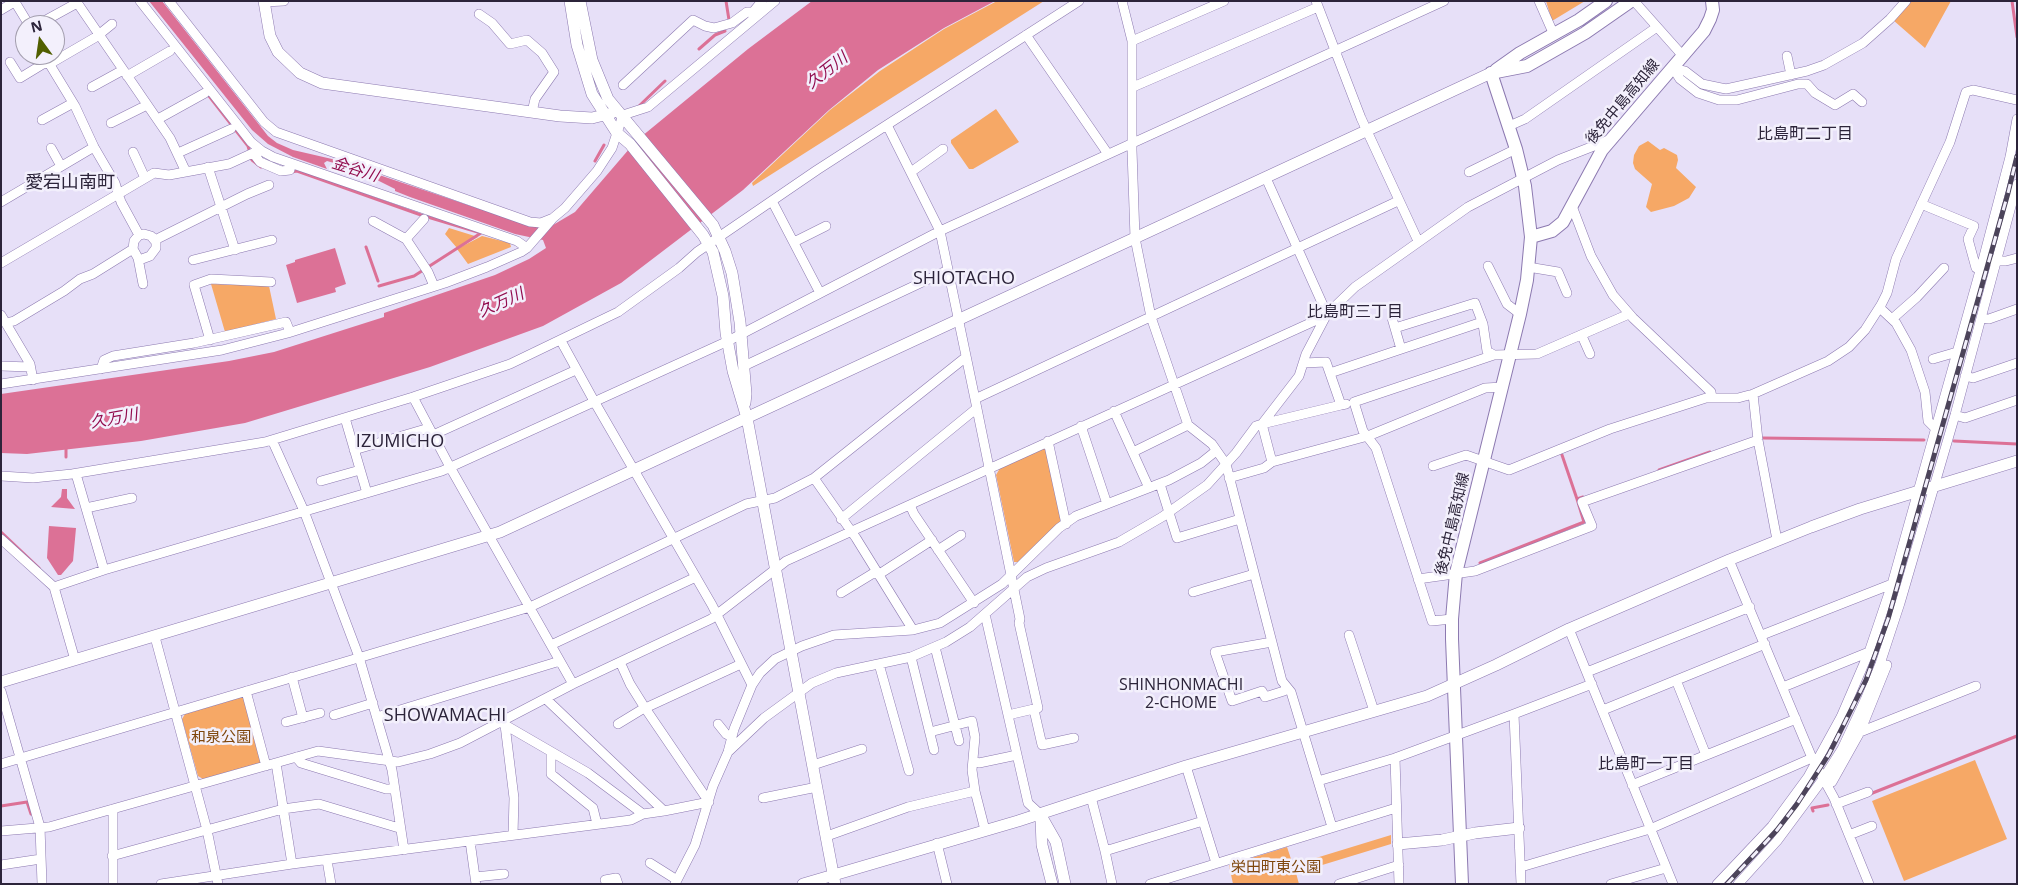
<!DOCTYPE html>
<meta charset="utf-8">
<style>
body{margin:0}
#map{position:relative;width:2018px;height:885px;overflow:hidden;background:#e7e0f8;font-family:"Open Sans",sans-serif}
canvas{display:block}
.frame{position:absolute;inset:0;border:2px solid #2c243a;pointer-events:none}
.north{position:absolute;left:15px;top:15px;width:50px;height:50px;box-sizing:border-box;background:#f3f0fc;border:1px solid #a39eae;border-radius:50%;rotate:346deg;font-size:14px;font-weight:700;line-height:20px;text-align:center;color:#2c243a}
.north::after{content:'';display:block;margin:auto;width:18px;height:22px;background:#515f00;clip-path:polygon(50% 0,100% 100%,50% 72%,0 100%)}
</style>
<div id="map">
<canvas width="2018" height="885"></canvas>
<div class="frame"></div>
<div class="north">N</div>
</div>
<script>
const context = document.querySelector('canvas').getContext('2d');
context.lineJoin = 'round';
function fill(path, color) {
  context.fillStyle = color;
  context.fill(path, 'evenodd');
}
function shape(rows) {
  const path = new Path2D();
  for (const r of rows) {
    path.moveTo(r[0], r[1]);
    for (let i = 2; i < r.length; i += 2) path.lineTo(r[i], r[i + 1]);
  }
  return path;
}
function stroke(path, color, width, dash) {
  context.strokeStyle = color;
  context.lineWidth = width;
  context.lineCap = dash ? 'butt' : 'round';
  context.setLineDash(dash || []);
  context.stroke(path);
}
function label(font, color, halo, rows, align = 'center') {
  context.font = font + ' "Open Sans","Noto Sans JP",sans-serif';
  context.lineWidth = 5;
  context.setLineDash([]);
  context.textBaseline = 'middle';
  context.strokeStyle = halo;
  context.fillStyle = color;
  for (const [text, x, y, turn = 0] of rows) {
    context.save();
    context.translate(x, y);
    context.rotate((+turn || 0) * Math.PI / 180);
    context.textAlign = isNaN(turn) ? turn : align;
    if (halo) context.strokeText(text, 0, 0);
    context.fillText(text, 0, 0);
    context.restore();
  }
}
fill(shape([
 [997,1,1044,1,753,186,752,183,830,110,880,71,944,29],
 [1546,1,1585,1,1552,21],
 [1908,1,1951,1,1925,48,1893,20],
 [996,109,1019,142,973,169,969,169,951,143,951,140],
 [1648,141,1660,150,1664,148,1677,155,1678,160,1676,168,1696,187,1689,198,1674,206,1651,212,1646,207,1652,184,1635,169,1633,163,1634,155,1639,146],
 [449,228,478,237,457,248,445,234],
 [482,236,510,243,511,247,468,264,457,249],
 [211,284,269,286,276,319,225,332],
 [1044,448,1047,451,1060,517,1060,522,1018,562,1014,562,996,475,1000,468],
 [242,697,245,699,261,759,260,763,203,779,198,776,182,719,185,714],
 [1975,760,2007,839,1904,881,1872,801],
 [1391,835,1391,844,1296,873,1299,884,1233,884,1229,865,1287,847,1293,865]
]), '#f6a866');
fill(shape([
 [149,1,162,1,268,136,277,143,293,150,332,159,527,225,540,226,553,225,575,212,636,141,748,49,812,1,995,1,944,28,878,70,829,110,743,190,621,283,543,326,430,367,245,423,141,441,27,454,1,453,1,394,229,361,274,352,384,317,384,313,495,275,529,259,546,248,543,240,515,234,410,197,395,191,395,189,369,176,341,165,327,161,324,163,327,169,293,157,268,144,252,130],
 [335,248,346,284,335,288,336,292,297,303,286,265,295,262,295,260],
 [62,489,67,489,67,498,75,509,51,507,61,497],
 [49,526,76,528,73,561,61,575,58,575,47,558]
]), '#dc7196');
stroke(shape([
 [726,1,729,20],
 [2012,1,2017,37],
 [699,49,715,35,725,31],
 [209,96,248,146,252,160,261,167],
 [638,107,665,81],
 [595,161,604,145],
 [291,172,297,171,421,215,481,233,414,276,379,286],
 [366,247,378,281],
 [1762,438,1924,440],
 [1954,441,2017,444],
 [66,447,66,457],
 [1562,455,1577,499],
 [1659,470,1710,452],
 [1,532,39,568],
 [1480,563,1584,522,1577,499,1583,497],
 [1870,794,2017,736],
 [1,806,27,802,31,814],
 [1813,811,1812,808,1828,805]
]), '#dc7196', 3);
const minor = shape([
 [76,1,170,138,186,172],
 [140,1,237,124,251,142,262,151,273,157,517,241,527,248],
 [169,1,264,122,276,132,530,222,541,223,551,219],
 [1122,1,1132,41,1132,150,1135,238,1151,317,1188,425,1212,444,1226,464,1282,681,1291,692,1332,827],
 [1316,1,1361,118,1418,241],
 [1539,1,1554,35],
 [1634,1,1683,56],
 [15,2,29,25],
 [264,2,284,1],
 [1,10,16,1],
 [479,14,492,23,510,44,527,40,542,53,554,72,535,99,532,112],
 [753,17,753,12,762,1],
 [37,25,77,3],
 [1026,35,1108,154],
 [1132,41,1224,1],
 [1787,56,1791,75],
 [10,62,20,78,43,64,53,62,96,37,112,24],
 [1673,68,1685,71,1702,84,1726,89,1807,71,1824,65,1863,43,1890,19,1906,1],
 [1673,68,1680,79,1698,93,1719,100,1737,100,1798,84,1807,84,1815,93,1835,105,1853,94,1862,102],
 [127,76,170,51],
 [623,85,693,20,705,26,714,28,732,23,747,12,753,12],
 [92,87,123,70],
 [1133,87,1318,7],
 [158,119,205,93],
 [42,120,73,103],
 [111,123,147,105],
 [887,125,940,231,975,399,1020,619,1019,623,1038,708,1008,715],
 [1509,126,1525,119,1657,27],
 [51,148,61,166],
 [133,152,145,178],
 [178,153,231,129],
 [253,153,260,162,281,171,290,170],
 [208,167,235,250],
 [911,172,943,149],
 [1469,172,1516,149],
 [1266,178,1327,314],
 [772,201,820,293],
 [1,202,94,147],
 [1921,204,1974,226,1968,239,1976,268,1980,269],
 [1572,206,1591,256,1613,295,1633,318,1711,392,1712,398],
 [373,221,406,239,428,272,434,286],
 [406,239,424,219],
 [155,240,247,194,269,185],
 [794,242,826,226],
 [133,249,138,258,142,259,150,256,156,248,156,242,151,236,144,234,139,235],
 [138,258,143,284],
 [193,260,272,240],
 [1991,261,2006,261,2017,258],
 [1,263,154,173,169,175,229,164,253,153],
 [1488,266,1507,304,1520,314],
 [1528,267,1558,272,1567,293],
 [1880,308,1896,323,1911,350,1925,392,1928,421,1935,428],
 [1,315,30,364,33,380],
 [1392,318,1401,349],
 [1981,318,1989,319,2017,309],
 [1892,319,1917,297,1944,268],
 [6,323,14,321,64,291,80,279,93,274,133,249,134,241,139,235,121,202,115,183,94,147,75,106,44,55],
 [1395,328,1475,303,1483,324,1487,351,1494,355],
 [1582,336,1590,354],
 [210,340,194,285,211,279,271,282],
 [561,341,594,401,712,605,752,685],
 [1933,359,1957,352],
 [1304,363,1326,362,1341,405,1346,404],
 [1,366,30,367],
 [744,366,948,270],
 [101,369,104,360,113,356,194,343,286,322,290,332],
 [1330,373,1482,322],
 [1965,376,1973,378,2017,363],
 [1,384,222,350,288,333,445,283,487,267,521,252,527,248,553,218,565,208,597,171,612,148,623,115,648,107,775,1],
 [1753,394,1758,440,1777,540],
 [413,397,450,467,573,684],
 [975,399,1398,201],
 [1114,411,1149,488],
 [1955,415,1965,418,2017,400],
 [345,418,367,493],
 [1081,426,1107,504],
 [433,435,576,370],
 [272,440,304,511,359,657,392,770,404,850],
 [1048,441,1066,524],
 [354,450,429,428],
 [1133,452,1188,425],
 [1272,462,1262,424,1341,405],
 [1433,466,1466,455,1509,470,1610,429,1706,398,1738,398,1753,394,1828,361,1849,347,1865,330,1881,305,1887,293,1896,259,1950,142,1966,92,1973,90,2017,100],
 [76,474,104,570],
 [1,476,33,478,72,474,265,442,413,397,510,364,618,312,679,268,697,252,817,170,1079,1],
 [814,478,856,538,913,630],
 [1229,478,1264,468,1272,462,1368,436,1485,388,1503,387],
 [321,481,360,470],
 [1160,484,1177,538,1240,519],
 [910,505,914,514,974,603],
 [86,508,132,498],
 [841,519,977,408],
 [1,539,54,587,75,660],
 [938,550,961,535],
 [1729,560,1812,758,1834,798,1869,884],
 [1418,579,1475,571,1592,526,1582,502,1758,440],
 [54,587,104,570,442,471,728,341,940,231,1444,1],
 [1193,592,1254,574],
 [841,593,872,574,881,573,932,540],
 [985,614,1028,803,1040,814],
 [1452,619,1432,621,1376,448,1363,431,1354,402,1494,355,1537,354,1629,314],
 [1569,629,1673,884],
 [1349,635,1374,711],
 [1762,635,1892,584],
 [155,637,207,830,218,884],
 [1272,642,1215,652,1232,701,1262,691,1265,697,1284,691,1286,687],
 [551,645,696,577],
 [935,647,959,741],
 [911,657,934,750],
 [620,662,630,684,645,708,709,802],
 [879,664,909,771],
 [1587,672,1750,607],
 [292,677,303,718],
 [1676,680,1706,755],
 [1783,687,1869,652],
 [1,691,40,827,42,884],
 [246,691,266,766],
 [546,699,664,811],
 [1034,710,1042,745,1074,738],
 [1603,710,1765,644],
 [1514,714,1521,884],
 [334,715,373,703],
 [377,717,560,661],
 [286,722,320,713],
 [500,722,588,773,643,814],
 [618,724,641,710,741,664],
 [718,724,726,734,732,737],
 [505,725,514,798,513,835],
 [930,732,972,721,975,737,972,770,975,791],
 [1860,732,1887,665],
 [551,752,551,774,593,808,597,824],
 [728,752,764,718,812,683,836,673,911,657,946,642,970,627,1027,577,1046,568,1119,542,1162,517,1207,485,1236,453,1256,426,1262,424,1299,376,1306,354,1327,314],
 [296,757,301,763,386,789,395,789],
 [1395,758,1514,714,1592,684],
 [973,761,979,763,1017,755],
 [276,763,292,864],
 [1,764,530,607,746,504,775,498,814,478,966,357],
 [813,765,862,749],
 [1186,766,1216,863],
 [1318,781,1395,758,1399,884],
 [1826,783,1832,782,1860,732,1976,686],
 [1632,785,1796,719],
 [1091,797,1105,851],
 [763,798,817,787],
 [1836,804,1868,792],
 [113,809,113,884],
 [1,831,49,827,318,751,398,762,430,754,460,743,573,684,711,619,786,561,1319,319,1327,314,1355,287,1468,207,1558,160,1609,140],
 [1849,835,1872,826],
 [827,836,908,807,975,791,985,830],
 [470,841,476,884],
 [937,843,947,884],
 [112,856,283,809,319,804,399,828],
 [327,860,331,884],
 [650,863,677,880],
 [1,865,41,859],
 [1521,867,1650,829,1812,758],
 [475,877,504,874],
 [605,880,616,878,618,884],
 [161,884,292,864,631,820,643,814,664,811,709,802],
 [675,884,695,845,713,786,728,752,734,729,752,685,760,673,775,659,802,646,834,635,913,630,940,623,1002,584,1059,528,1076,516,1169,480,1201,463,1216,451],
 [1112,884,1105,851,1203,821],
 [1150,884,1396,808],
 [1339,884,1399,865],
 [1611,884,1666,868],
 [1717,884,1772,826,1808,777,1841,717,1869,652,1892,584,1983,260,2010,157,2017,119],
 [1738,884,1777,841,1823,779,1842,749,1865,700,1880,664,1900,603,1955,415,2017,184]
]);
const tertiary = shape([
 [264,1,270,36,278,52,300,73,322,83,560,116,592,118,612,113],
 [570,1,577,45,592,94,617,133,630,144,703,235,713,252,723,296,726,333,733,371,747,418,835,884],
 [580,1,592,60,608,99,713,225,725,251,732,273,740,322,746,394,745,403],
 [1,682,500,532,1491,73],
 [1040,814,1056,842,1065,884],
 [1041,818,1042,845,1052,884],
 [1398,844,1442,840,1475,833,1519,828],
 [803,884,1018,821,1186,766,1427,696,1496,665,1569,629,1729,560,1811,527,1860,509,2017,461]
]);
const secondary = shape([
 [1496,70,1520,53,1579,20,1606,1],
 [1491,73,1527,66,1585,33,1631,1],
 [1531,237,1552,231,1563,222,1602,150,1704,31,1710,19,1713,10,1712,1],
 [1462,884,1452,639,1452,619,1456,573,1520,314,1527,280,1531,237,1525,186,1516,149,1491,73]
]);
stroke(minor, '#8c79b0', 10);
stroke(tertiary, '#8c79b0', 12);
stroke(secondary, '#8c79b0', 14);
stroke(minor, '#fff', 9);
stroke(tertiary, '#fff', 11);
stroke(secondary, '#fff', 12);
const rail = shape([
 [1727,884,1777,830,1797,804,1829,754,1866,680,1888,619,2008,193,2017,156]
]);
stroke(rail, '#4c445a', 5);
stroke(rail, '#f3f0fc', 3, [9]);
label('15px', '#2c243a', '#f3f0fc', [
 ["後免中島高知線",1623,102,-50],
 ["後免中島高知線",1453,524,-77]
]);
label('15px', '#7f470d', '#f3f0fc', [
 ["和泉公園",221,738],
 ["栄田町東公園",1276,868]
]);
label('italic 16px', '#920c4e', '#f3f0fc', [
 ["久万川",827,71,-38],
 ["金谷川",355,170,17],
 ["久万川",501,303,-24],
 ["久万川",114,419,-10]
]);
label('16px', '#2c243a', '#f3f0fc', [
 ["比島町二丁目",1805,134],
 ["比島町三丁目",1355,312],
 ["SHINHONMACHI",1181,685],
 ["2-CHOME",1181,703],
 ["比島町一丁目",1646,764]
]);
label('18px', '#2c243a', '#f3f0fc', [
 ["愛宕山南町",70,183],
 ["SHIOTACHO",964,279],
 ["IZUMICHO",400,442],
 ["SHOWAMACHI",445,716]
]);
</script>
